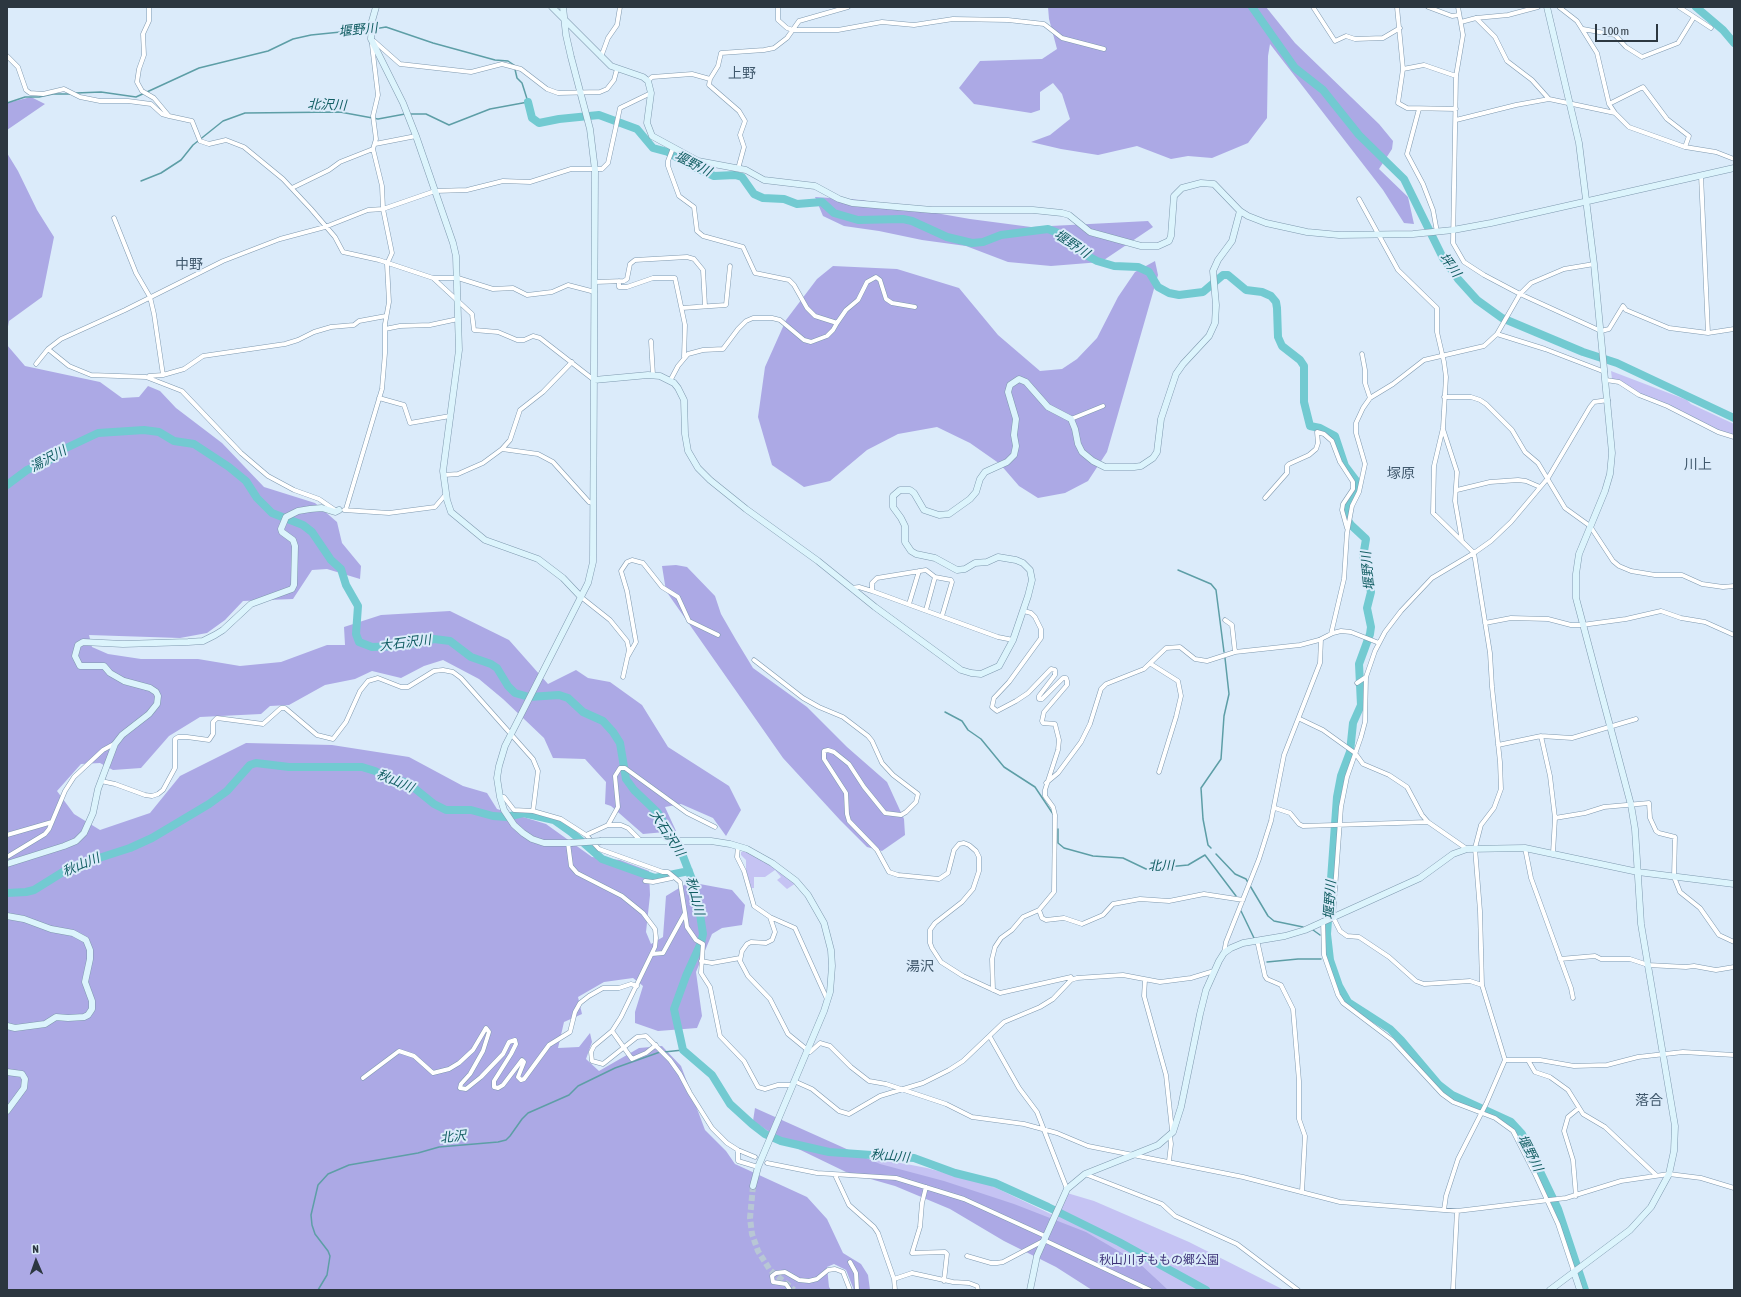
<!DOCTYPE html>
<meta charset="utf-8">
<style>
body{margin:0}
#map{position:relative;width:1741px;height:1297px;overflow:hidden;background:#dbebfa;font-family:"Asap Condensed",sans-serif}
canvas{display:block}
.frame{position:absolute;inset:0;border:8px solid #2c3740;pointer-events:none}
.north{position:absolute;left:16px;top:1241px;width:40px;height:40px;-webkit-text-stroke:3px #dbebfa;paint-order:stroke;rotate:358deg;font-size:11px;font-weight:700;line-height:16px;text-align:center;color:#2c3740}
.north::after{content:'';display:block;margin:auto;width:14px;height:18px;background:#2c3740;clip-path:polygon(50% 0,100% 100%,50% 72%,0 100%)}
.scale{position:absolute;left:1595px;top:24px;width:63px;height:18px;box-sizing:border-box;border:2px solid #2c3740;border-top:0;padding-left:5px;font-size:12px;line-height:14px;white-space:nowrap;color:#2c3740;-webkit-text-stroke:3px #dbebfa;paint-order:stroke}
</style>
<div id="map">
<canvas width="1741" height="1297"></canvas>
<div class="frame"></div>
<div class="north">N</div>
<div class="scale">100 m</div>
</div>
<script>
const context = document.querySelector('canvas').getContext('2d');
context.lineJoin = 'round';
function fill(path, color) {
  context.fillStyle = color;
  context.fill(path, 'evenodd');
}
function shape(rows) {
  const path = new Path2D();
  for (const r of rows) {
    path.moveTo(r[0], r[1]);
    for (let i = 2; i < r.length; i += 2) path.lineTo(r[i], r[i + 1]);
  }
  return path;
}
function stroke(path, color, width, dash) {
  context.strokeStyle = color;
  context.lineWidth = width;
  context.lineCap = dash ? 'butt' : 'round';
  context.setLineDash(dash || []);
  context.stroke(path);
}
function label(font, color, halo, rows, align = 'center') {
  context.font = font + ' "Asap Condensed","Noto Sans JP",sans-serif';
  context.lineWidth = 4;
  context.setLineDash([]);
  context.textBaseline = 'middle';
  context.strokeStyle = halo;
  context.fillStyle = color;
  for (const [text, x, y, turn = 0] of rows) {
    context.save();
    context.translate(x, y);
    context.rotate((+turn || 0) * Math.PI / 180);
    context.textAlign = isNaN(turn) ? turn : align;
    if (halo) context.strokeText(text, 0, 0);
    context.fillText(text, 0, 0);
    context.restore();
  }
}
fill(shape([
 [1611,371,1687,400,1691,404,1734,424,1734,436,1718,431,1640,394,1612,379],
 [744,851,762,858,796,883,787,889,777,880,781,877,775,870,765,877,754,877,754,888,751,888,746,870,746,860,741,855,741,852],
 [875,1158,927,1168,990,1185,1057,1217,1067,1193,1094,1201,1189,1242,1284,1290,1154,1290,872,1168]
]), '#c5c3f3');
fill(shape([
 [1048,7,1266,7,1295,43,1379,124,1393,141,1392,149,1379,169,1408,197,1414,224,1404,223,1383,190,1270,44,1268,56,1267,118,1248,143,1212,158,1188,156,1171,159,1137,146,1098,155,1061,149,1031,142,1050,135,1070,119,1062,94,1053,83,1040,92,1040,110,1031,113,974,104,959,88,980,61,1042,59,1057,49,1049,19],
 [31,97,45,104,7,130,7,103],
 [7,153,18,171,37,210,54,237,42,297,9,321,7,332],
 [815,197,861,200,970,219,1031,227,1148,221,1153,227,1101,262,1051,266,1008,262,966,246,922,240,879,231,844,226,823,216],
 [1155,261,1158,275,1107,452,1088,481,1065,493,1038,498,1019,486,1000,464,970,443,937,427,898,434,867,450,830,481,804,487,772,465,758,417,765,367,786,320,817,279,833,266,897,269,959,288,998,335,1040,371,1062,369,1077,359,1097,338,1118,297,1135,272],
 [7,345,25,366,100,382,122,398,139,397,148,386,160,391,176,408,222,443,264,487,315,503,337,522,342,543,361,566,360,579,327,569,312,570,293,599,243,601,225,620,207,633,180,638,89,635,92,647,108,654,141,659,198,659,240,666,281,662,327,645,345,645,344,627,381,615,450,611,509,640,548,684,576,670,588,678,610,682,642,705,668,747,729,786,741,810,726,836,713,818,681,804,665,807,676,831,643,834,611,806,605,804,606,782,585,759,553,758,544,738,503,699,479,679,443,660,424,666,401,678,372,671,355,679,325,685,289,705,270,706,261,714,200,717,169,736,141,768,113,770,100,763,81,764,57,791,74,814,100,830,150,813,180,776,246,743,332,745,409,757,463,786,487,793,497,809,546,824,592,857,620,860,649,871,650,895,646,932,651,944,663,937,666,896,689,882,732,890,745,905,742,925,722,928,712,934,696,972,702,1016,697,1028,658,1031,635,1023,635,1012,643,986,633,978,604,982,578,997,582,1014,564,1022,558,1048,579,1047,590,1033,592,1042,586,1059,599,1071,639,1048,662,1046,681,1066,705,1130,726,1151,735,1164,807,1197,827,1219,843,1253,861,1264,868,1275,870,1290,854,1290,846,1270,834,1264,827,1267,829,1287,831,1290,7,1290],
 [676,565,687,567,715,596,721,614,736,640,753,668,807,707,847,747,887,782,904,819,905,835,882,851,867,847,840,820,783,758,666,591,662,566],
 [755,1108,880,1164,944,1181,1014,1204,1086,1232,1139,1263,1168,1290,1092,1290,1056,1267,1004,1241,950,1209,895,1186,846,1172,786,1143,753,1121]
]), '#aca9e5');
stroke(shape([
 [374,29,386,27,433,43,495,60,508,61,514,65,517,78,522,83,528,102,490,109,449,125,426,114,409,114],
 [76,93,101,92,136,97,199,68,268,51,293,39,311,35,370,29],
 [7,103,25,97,39,97,53,94,70,94],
 [141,181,161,173,181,160,193,145,223,121,245,113,340,112,378,119,405,114],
 [1178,570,1211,584,1216,590,1224,652],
 [945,712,962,721,968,730,981,739,1004,767,1035,787,1053,814],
 [1058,829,1058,843,1064,848,1093,856,1123,858,1146,869,1188,865,1205,855,1236,896],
 [1211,848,1208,845,1203,819,1201,788,1221,759,1224,716,1229,694,1225,658],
 [1216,854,1235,874,1246,879,1268,916,1274,921,1303,927],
 [1241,911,1254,938],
 [1313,930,1320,935],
 [1326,943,1328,946],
 [1267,962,1298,959,1321,959],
 [664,1052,683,1050],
 [318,1290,327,1275,330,1256,328,1251,315,1234,312,1225,311,1215,318,1185,328,1174,349,1165,418,1153,439,1147,498,1142,506,1140,510,1136,522,1119,528,1113,569,1095,578,1086,615,1068,660,1052]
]), '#5d9ea6', 1.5);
stroke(shape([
 [1252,7,1295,68,1323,90,1359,135,1404,179,1443,258,1458,279,1477,300,1502,318,1583,352,1617,363,1734,418],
 [1696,7,1723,30,1734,43],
 [528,102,532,118,539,123,559,119,599,115,637,129,653,148,668,152,688,164,714,176,735,175,742,177,754,194,763,198,784,199,797,204,822,202,834,213,858,220,903,219,912,221,947,237,972,243,983,242,1001,235,1048,229,1058,233,1084,254,1097,261,1114,266,1138,267,1149,272,1158,287,1169,293,1179,295,1203,292,1223,275,1228,275,1246,290,1262,292,1271,296,1276,302,1277,308,1278,337,1282,346,1300,360,1304,366,1304,402,1310,426,1320,428,1335,436,1345,466,1357,482,1357,488,1346,507,1346,517,1351,525,1366,539,1363,557,1371,592,1367,608,1371,627,1370,634,1359,664,1361,705,1353,723,1350,752,1341,776,1337,797,1327,934,1330,960,1339,986,1348,1002,1390,1029,1401,1040,1439,1085,1452,1095,1511,1122,1522,1134,1558,1209,1585,1290],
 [7,485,27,470,48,461,64,449,98,433,144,430,159,432,174,441,194,444,229,467,246,481,257,498,272,513,303,525,312,532,331,560,341,569,346,585,358,606,356,634,359,642,372,647,401,646,434,639,450,641,471,657,491,664,497,668,508,686,515,693,529,697,559,695,568,698,583,712,603,721,613,732,620,743,626,779,634,790,658,813,681,851,693,882,698,901,703,934,701,943,686,976,674,1009,683,1050,712,1075,730,1104,752,1124,765,1134,781,1141,829,1152,914,1158,955,1173,995,1183,1048,1207,1119,1242,1206,1290],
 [7,893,26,892,34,890,71,867,130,848,152,838,209,804,227,791,250,765,256,763,289,767,362,767,375,771,388,778,408,783,434,804,446,810,471,810,493,816,507,817,523,813,554,820,571,832,602,859,655,878,689,871]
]), '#72cad1', 8);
stroke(shape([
 [753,1186,750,1218,752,1234,758,1251,770,1270,794,1290]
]), '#b8c7d5', 6, [6, 3]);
const street = shape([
 [149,7,149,21,143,34,144,55,139,69,137,82,142,91,154,98,169,116,192,121,200,141,209,144,226,140,244,147,283,179,311,209,335,237,343,252,379,260,433,278,472,314,474,330,498,332,517,340,524,340,533,336,540,338,594,380],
 [778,7,778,20,787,28,793,30,838,30,882,22,914,25,953,19,1008,20,1044,24,1062,38,1104,49],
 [1313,7,1335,41,1346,36,1355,39,1383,38,1400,28],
 [1397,7,1403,69,1398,103,1407,108,1456,109],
 [1428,7,1452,16,1459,15],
 [1458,7,1463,35,1456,76,1453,243,1464,262,1484,275,1520,294,1601,331,1609,329,1623,306,1626,310,1669,328,1708,333,1734,329],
 [1559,7,1577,21,1597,53,1609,104,1615,113],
 [1679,7,1711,28],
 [1476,18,1495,37,1507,61,1532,80,1549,99],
 [1461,22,1476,18,1508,15,1538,7],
 [1583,29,1615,35,1626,47,1642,57,1678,43,1694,17],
 [374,41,400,64,471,72,502,64,521,69,547,89,558,93,600,92,607,89,614,80,617,69],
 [7,56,18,67,26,90,30,93,43,94,64,89,80,97,100,101,128,101,151,104,162,114,169,116],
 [601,57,608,38,617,25,620,7],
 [1403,69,1424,65,1456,76],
 [710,79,718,66,721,53,764,50,774,48,787,38,799,21,848,7],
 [648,81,652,77,692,74,710,79,709,85,739,111,745,121,740,135,744,147,738,169],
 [1609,104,1643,87,1667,119,1689,136,1685,147],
 [1419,109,1407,154,1423,184,1433,210,1437,232],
 [1456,120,1516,105,1549,99,1615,113,1629,127,1685,147,1716,152,1734,159],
 [375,144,416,136],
 [673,148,668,161,668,166,679,196,694,207,697,231,703,236,743,247,755,273,789,280,794,285,807,308,815,316,837,323,846,310,858,300,867,282,876,277,880,280,886,299,892,303,915,307],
 [1701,175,1708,333],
 [292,188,329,170,340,162,373,149],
 [1359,199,1398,270,1437,308,1437,332,1444,362,1446,377,1443,428,1434,466,1433,513,1474,553,1490,653,1492,687,1500,762,1501,789,1494,808,1481,825,1475,848,1480,911,1482,985,1505,1060,1486,1104,1458,1159,1446,1196,1444,1210],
 [114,218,136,273,150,297,154,314,163,375,149,376],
 [434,278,458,278,493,289,513,288,527,295,552,292,568,285,595,292],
 [619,281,619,287,627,287,653,278,675,278,685,325,684,357],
 [595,282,624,281,627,279,630,264,635,260,687,257,694,259,703,270,705,306],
 [682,308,726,305,730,266],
 [385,329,400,326,430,325,458,319],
 [1497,334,1545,349,1605,372],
 [651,341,653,375],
 [48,349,69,366,91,375,146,377,182,391,241,453,268,476,294,490,319,499,335,510],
 [1362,354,1365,370,1365,383,1370,398],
 [36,364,48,349,61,339,125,310,223,261,280,239,325,227,368,210,383,209,435,191,467,190,503,181,530,182,571,169,602,169,608,163,620,108,651,93],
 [163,375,184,369,203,356,285,344,298,340,314,332,331,327,354,325,359,321,386,316],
 [1606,380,1619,382,1639,395,1667,406,1718,432,1734,437],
 [670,381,678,366,688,354,703,350,723,349,738,329,746,321,753,318,772,318,780,320,804,340,811,342,827,336,833,330,837,323],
 [1444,397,1471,397,1480,400,1486,404,1512,430,1525,452,1538,463,1565,508,1590,526,1613,561,1619,566,1631,571,1655,575,1682,575,1702,584,1723,587,1734,586],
 [379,398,404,405,410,423,450,416],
 [1071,419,1103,406],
 [1443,429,1457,472,1455,501,1462,541],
 [502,449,538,454,553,462,589,502,593,503],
 [444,475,458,474,483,463,502,449,510,440,520,410,543,392,572,362],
 [1457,490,1490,482,1518,480,1526,481,1540,487],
 [1265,498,1287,473,1287,466,1289,464,1309,455,1316,449,1318,443,1317,432,1324,434,1332,441,1340,462,1353,482,1353,489,1343,504,1342,510,1347,528],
 [346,509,382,389,385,353,385,324,389,302,387,264,392,253,383,209,382,186,373,149,376,139,373,116,378,95,372,45],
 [344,510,389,513,435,507,446,494],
 [852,588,859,587,872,591,998,637,1013,640],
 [872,591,872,583,877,578,926,570,935,577,951,580,952,582,942,616],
 [581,597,610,620,627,641,629,650,623,677],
 [909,604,919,571],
 [926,610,935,577],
 [1225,620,1232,625,1235,652],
 [1485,623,1511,618,1548,619,1571,625,1582,625,1626,619,1661,611,1681,618,1705,622,1734,635],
 [1331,634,1344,579,1347,533,1352,506,1359,492,1365,464,1356,433,1356,423,1363,408,1370,398,1393,384,1424,360,1484,346,1497,334,1520,294,1531,283,1564,269,1594,264],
 [628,656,636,642,627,591,621,571,627,562,632,560,643,563,662,587,678,597,689,621,718,635],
 [754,660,803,698,819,707,843,717,868,736,872,741,882,763,893,775,918,794,916,802,906,812,901,815,885,813,864,787,849,764,834,752,828,750,824,751,824,759,846,793,847,814,849,821,877,850,889,872,898,875,939,879,948,873,954,850,959,844,964,843,969,845,976,851,979,857,979,871,973,889,962,902,935,923,930,930,930,943,932,948,941,962,963,976,1000,993,1071,977],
 [1151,664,1178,681,1181,696,1176,717,1159,772],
 [1357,683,1366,677],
 [1300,719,1323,730,1355,753,1363,764,1389,775,1407,787,1422,815,1428,822,1467,849],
 [1541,736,1550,776,1555,818,1553,853],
 [1498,745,1541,736,1572,738,1636,719],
 [101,781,115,784,145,795,152,796,158,794,163,790,175,768,175,739,178,737,187,737,209,740,213,734,213,722,217,718,263,724,281,708,285,708,317,735,333,739,346,722,360,691,368,681,378,678,401,687,408,687,434,671,443,670,453,672,461,678,533,759,538,771,533,811],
 [1046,783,1058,773,1081,742,1090,724,1101,689,1106,684,1144,669,1166,648,1180,647,1195,659,1207,661,1235,652,1300,645,1319,640,1333,633,1341,631,1351,632,1379,643],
 [500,797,504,797,514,810,533,811,561,819,586,835,599,849,663,872,668,872,680,882,685,913],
 [1275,808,1290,813,1299,824,1303,826,1428,822],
 [1555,818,1585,813,1604,807,1649,803,1650,818,1656,831,1659,833,1675,837,1674,877,1680,892,1700,908,1719,935,1734,942],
 [608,825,618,807,615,776,620,768,625,768,687,813,715,827],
 [7,835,52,822],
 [586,835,608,825,621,825,628,828,640,840],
 [568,843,571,866,577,873,622,896,643,913,655,929,656,938,655,947,621,1017,612,1031,594,1046,591,1052,592,1061,603,1064,637,1037,646,1036,670,1060,680,1074,690,1093,712,1128,727,1143,738,1150,755,1157],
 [738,847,737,857,744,871,754,906,770,917,795,928,827,999],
 [1525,848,1531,878,1571,988,1573,998],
 [7,857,45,834,49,829,65,791,74,777,103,750,114,744],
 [645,881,653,882,672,878],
 [1039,910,1042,918,1046,920,1064,918,1082,924,1103,915,1113,904,1140,899,1169,901,1204,894,1243,900],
 [770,917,775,932,772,940,766,943,751,942,747,944,742,951,740,961,748,976,770,999,788,1034,810,1052,820,1043,830,1046,851,1067,869,1081,886,1084,946,1104,972,1117,1024,1124,1057,1133,1088,1146,1243,1177,1340,1202,1378,1205,1457,1211,1566,1198,1621,1181,1669,1174,1701,1178,1734,1188],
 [1323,921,1324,955,1338,995,1343,1003,1392,1040,1442,1094,1453,1102,1495,1118,1513,1131,1535,1174,1558,1224,1574,1272],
 [1257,940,1265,976,1267,979,1281,985,1293,1009,1299,1081,1299,1119,1305,1136,1302,1192],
 [1224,953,1226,942,1259,859,1271,821,1284,755,1320,663,1321,639],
 [652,954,663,953,685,913,687,927,696,940,703,944,701,973,710,987,720,1036,744,1061,758,1087,765,1089,778,1085,792,1085],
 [1560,959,1595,956,1601,959,1630,959,1648,965,1686,967,1694,966,1716,970,1734,967],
 [701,961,712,963,740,958],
 [1145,980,1144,996,1166,1075,1172,1130],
 [1482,985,1470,981,1424,984,1416,981,1389,957,1359,937,1347,936,1340,931,1333,917,1341,807,1347,777,1361,737,1365,722,1366,677,1375,651,1385,632,1401,611,1432,578,1474,553,1491,541,1511,522,1548,478,1590,407,1594,402,1608,400],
 [993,990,992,959,995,947,1001,938,1012,930,1023,917,1039,910,1054,892,1055,815,1053,807,1045,796,1045,790,1058,750,1059,740,1055,724,1043,723,1042,721,1044,712,1067,685,1067,681,1066,678,1063,678,1042,699,1039,699,1039,696,1055,675,1055,670,1051,669,1028,693,1016,701,997,711,992,707,994,698,1009,682,1041,638,1041,629,1035,617,1031,613,1024,611],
 [612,1031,632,1059,646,1053,656,1045],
 [990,1037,1019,1088,1037,1112,1067,1189],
 [1505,1060,1540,1060,1574,1066,1607,1065,1638,1057,1683,1052,1734,1055],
 [1528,1060,1535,1072,1550,1077,1568,1090,1583,1114,1605,1127,1656,1175],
 [363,1078,399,1051,414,1056,433,1073,449,1069,459,1063,473,1050,486,1028,489,1032,483,1051,470,1074,461,1084,460,1088,466,1089,481,1077,503,1054,509,1042,515,1040,516,1044,511,1054,494,1081,494,1087,498,1088,503,1085,522,1060,524,1062,518,1077,521,1080,524,1079,549,1045,570,1032,575,1012,580,1003,589,996,603,988,619,988,631,984,637,986],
 [794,1081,812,1089,839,1111,849,1114,880,1096,923,1083,949,1070,963,1061,1004,1022,1040,1007,1053,999,1071,980,1077,978,1123,975,1160,982,1191,978,1214,971],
 [738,1150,738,1161,758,1167],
 [1169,1161,1171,1144,1170,1136],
 [767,1163,817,1173,896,1178,964,1199,1045,1236],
 [1085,1174,1162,1204,1175,1216,1237,1244,1298,1290],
 [835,1175,849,1205,874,1227,878,1233,894,1279,895,1290],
 [926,1187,922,1203,920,1227,912,1253,945,1252,947,1254,944,1281],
 [1576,1196,1573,1160,1564,1131,1568,1117,1579,1108],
 [1044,1240,1150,1290],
 [967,1256,991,1263,997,1263,1003,1262,1043,1241],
 [850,1262,856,1273,857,1290],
 [894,1279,912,1273,953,1282,969,1283,977,1286,978,1290],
 [790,1290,786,1284,773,1282,772,1276,776,1273,785,1272,799,1280,809,1281,817,1279,828,1270,835,1269,843,1272,850,1290],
 [1453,1290,1457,1211]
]);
const secondary = shape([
 [376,7,372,21,371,39,403,103,416,136,453,243,456,256,459,350,443,471,447,500,451,512,485,540,538,559,563,578,581,597],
 [552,7,611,66,643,77,648,81,651,93,647,123,652,136,698,161,746,170,764,180,815,186,839,199,852,203,932,210,1033,210,1062,213,1069,215,1090,232,1141,246,1158,246,1169,241,1171,236,1174,196,1182,188,1201,183,1214,184,1240,211,1248,216,1266,223,1307,232,1339,235,1413,234,1453,230,1491,223,1734,168],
 [563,7,566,35,571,57,590,129,595,170,593,562,588,583,505,746,499,766,497,778,500,797,504,810,514,825,523,833,532,839,544,843,571,843],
 [1547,7,1579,143,1594,264,1612,453,1610,474,1605,491,1579,554,1576,574,1576,598,1631,805,1635,829,1641,924,1675,1126,1674,1151,1669,1174,1651,1207,1630,1230,1550,1290],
 [594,380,648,375,660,376,674,383,678,388,684,400,685,434,688,451,698,468,710,480,746,509,818,561,875,607,961,670,971,673,981,674,999,666,1013,640,1028,596,1032,580,1030,570,1023,563,1016,560,998,557,987,562,975,563,965,569,957,570,935,558,916,554,911,551,905,542,905,526,901,518,893,507,893,496,900,490,910,490,914,493,924,510,939,515,949,514,970,499,976,492,980,479,985,472,1007,462,1014,455,1016,446,1014,435,1016,419,1008,392,1010,385,1019,379,1026,382,1048,407,1071,419,1075,429,1078,444,1082,452,1093,461,1105,467,1134,467,1141,466,1153,458,1157,452,1161,419,1176,374,1183,364,1209,336,1215,323,1216,305,1213,271,1218,260,1232,241,1240,211],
 [601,841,711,841,730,844,747,849,772,863,796,881,808,895,824,923,831,950,832,966,830,992,824,1011,758,1167,753,1186],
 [7,864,64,846,76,841,84,833,93,813,98,789,115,744,122,735,149,714,157,704,158,696,156,692,150,688,124,681,110,673,104,666,80,666,75,656,78,645,83,642,123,644,188,642,203,641,215,635,223,630,251,604,292,589,294,585,295,546,293,540,282,532,281,529,286,517,298,511,310,509,322,508,335,512,339,510],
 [7,916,24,919,51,929,73,933,86,940,90,950,90,959,85,982,92,1001,92,1009,88,1015,84,1017,68,1018,56,1017,45,1024,15,1028,7,1026],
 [7,1072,22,1074,25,1079,24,1088,7,1111],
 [1574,1272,1580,1290],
 [1030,1290,1037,1256,1067,1189,1085,1174,1158,1145,1173,1132,1181,1107,1200,1014,1206,990,1219,961,1224,953,1231,948,1243,943,1285,936,1305,930,1420,878,1453,854,1467,849,1525,848,1638,872,1734,884]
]);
stroke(street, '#7f99af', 5);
stroke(secondary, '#7f99af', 7);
stroke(street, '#fff', 4);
stroke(secondary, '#dcf4fc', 6);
const secondaryBridge = shape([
 [571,843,601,841]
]);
stroke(secondaryBridge, '#7f99af', 7, []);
stroke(secondaryBridge, '#dcf4fc', 6);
label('12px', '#3b3076', '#dbebfa', [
 ["秋山川すももの郷公園",1159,1260]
]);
label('italic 13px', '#115d62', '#dbebfa', [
 ["堰野川",358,30,-6],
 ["北沢川",327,105,2],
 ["堰野川",693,164,27],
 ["堰野川",1072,244,34],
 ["坪川",1450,265,54],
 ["湯沢川",48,459,-29],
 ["堰野川",1368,571,-96],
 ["大石沢川",405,643,-7],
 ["秋山川",395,781,23],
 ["大石沢川",667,833,57],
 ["秋山川",81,865,-23],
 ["北川",1161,866,-1],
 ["秋山川",695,896,76],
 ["堰野川",1330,900,-86],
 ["北沢",453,1137,-6],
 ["堰野川",1530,1153,63],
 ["秋山川",890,1156,5]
]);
label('14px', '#40586c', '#dbebfa', [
 ["上野",742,74],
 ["中野",189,265],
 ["川上",1698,465],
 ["塚原",1401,474],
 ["湯沢",920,967],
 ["落合",1649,1101]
]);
</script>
